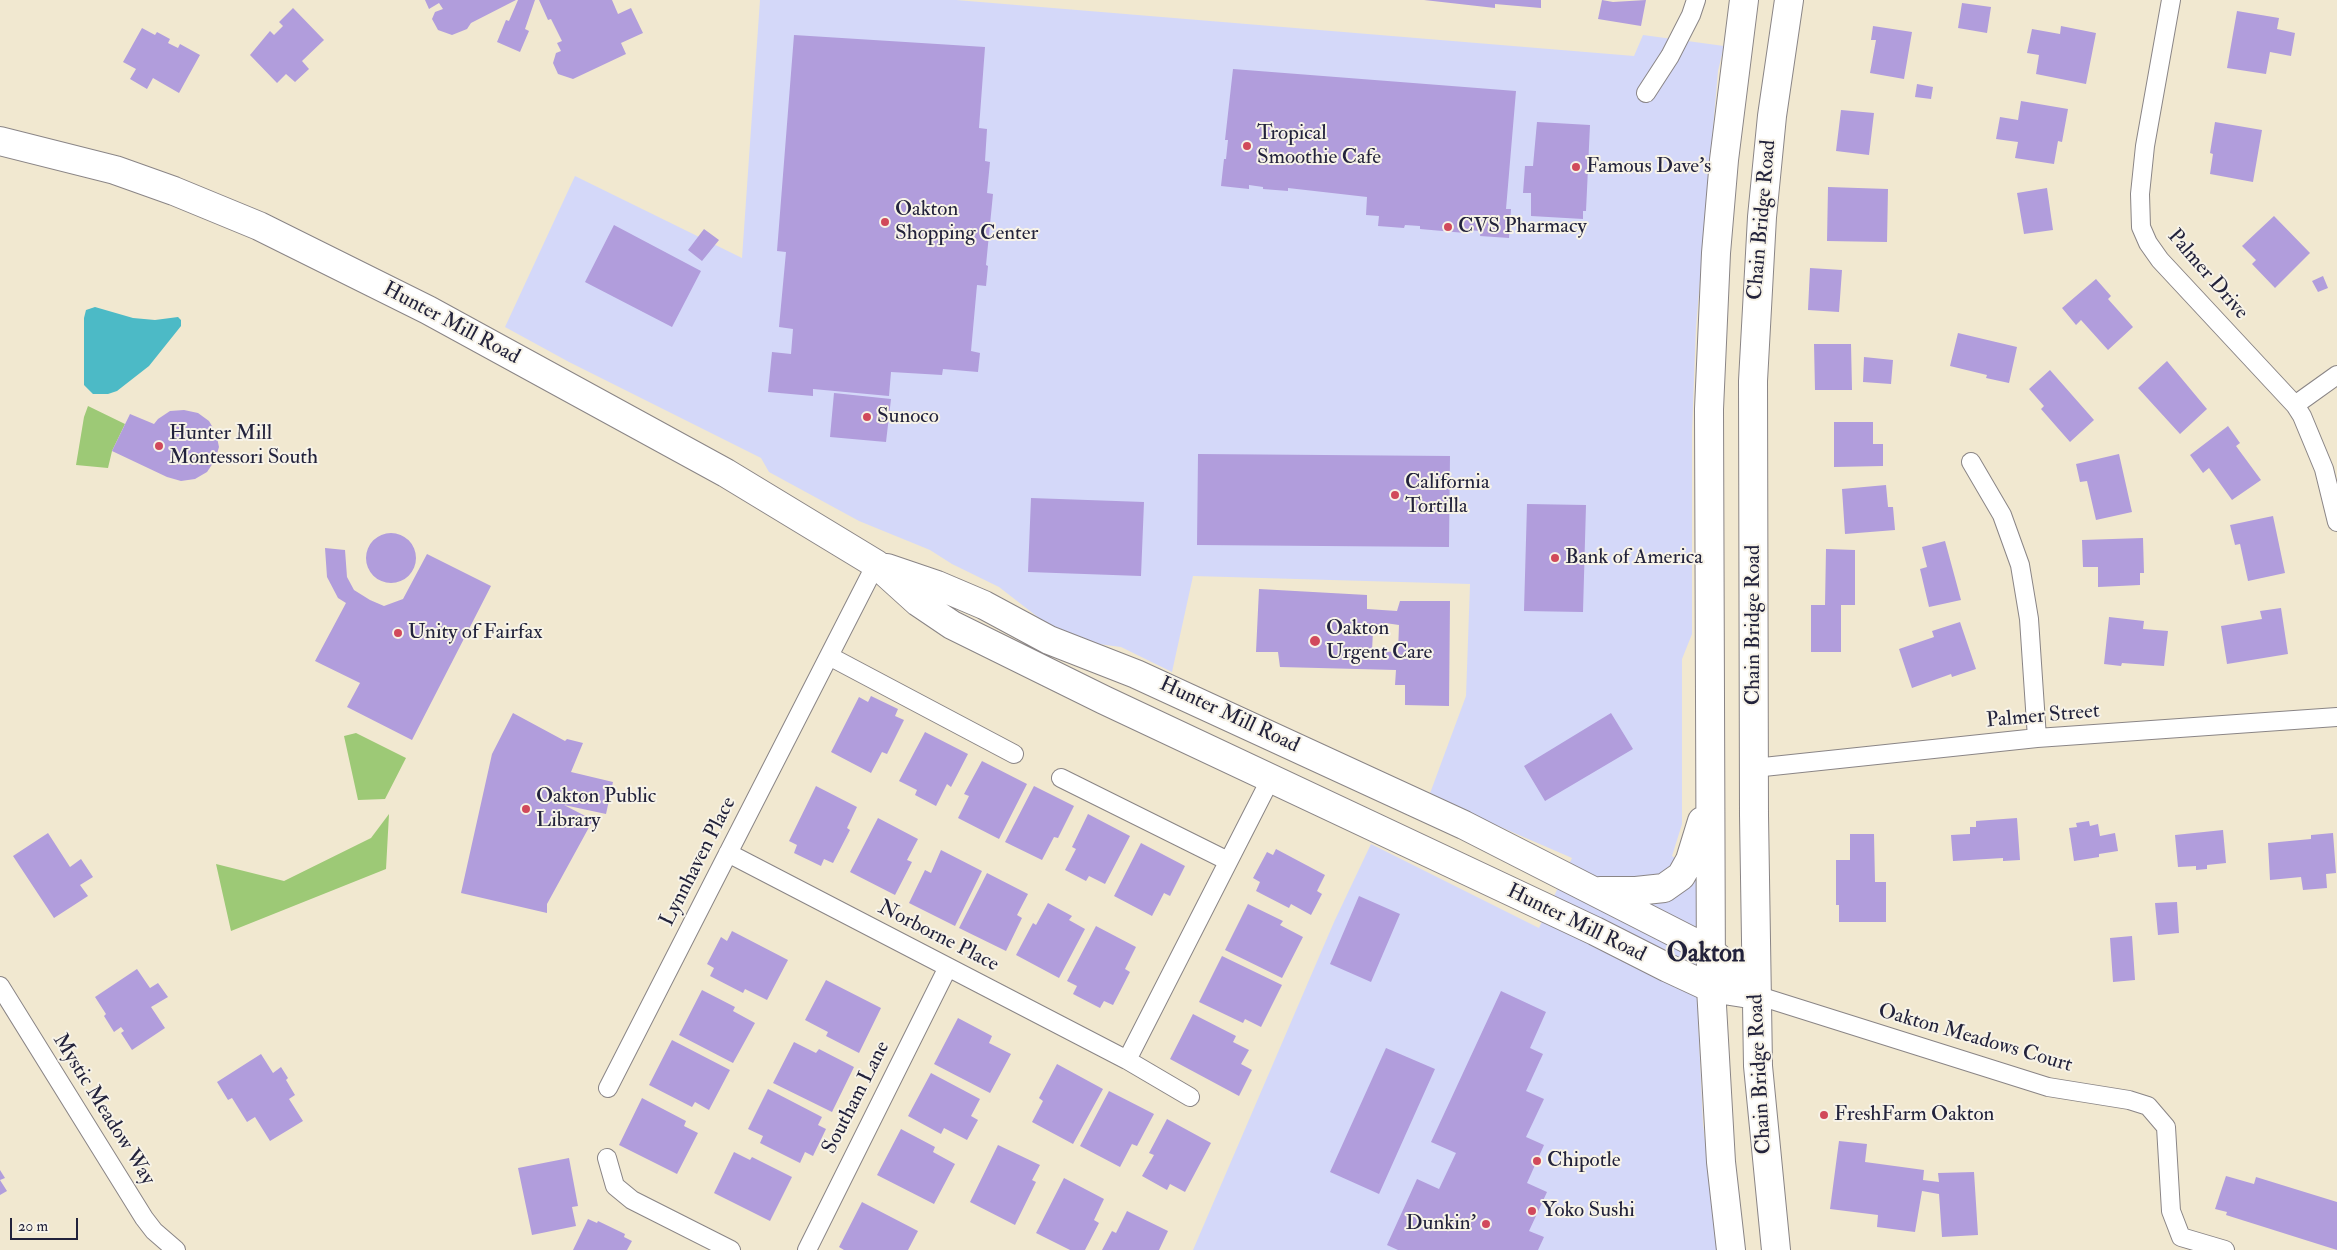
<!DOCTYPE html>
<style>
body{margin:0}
#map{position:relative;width:2337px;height:1250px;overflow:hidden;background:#f1e8d0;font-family:"IM FELL Double Pica",serif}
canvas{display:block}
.scale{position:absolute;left:10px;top:1218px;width:68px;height:22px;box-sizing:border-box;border:2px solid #22223b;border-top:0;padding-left:6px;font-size:15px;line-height:18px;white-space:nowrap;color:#22223b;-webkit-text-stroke:4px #f7f3e8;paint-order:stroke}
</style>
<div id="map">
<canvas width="2337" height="1250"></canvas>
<div class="scale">20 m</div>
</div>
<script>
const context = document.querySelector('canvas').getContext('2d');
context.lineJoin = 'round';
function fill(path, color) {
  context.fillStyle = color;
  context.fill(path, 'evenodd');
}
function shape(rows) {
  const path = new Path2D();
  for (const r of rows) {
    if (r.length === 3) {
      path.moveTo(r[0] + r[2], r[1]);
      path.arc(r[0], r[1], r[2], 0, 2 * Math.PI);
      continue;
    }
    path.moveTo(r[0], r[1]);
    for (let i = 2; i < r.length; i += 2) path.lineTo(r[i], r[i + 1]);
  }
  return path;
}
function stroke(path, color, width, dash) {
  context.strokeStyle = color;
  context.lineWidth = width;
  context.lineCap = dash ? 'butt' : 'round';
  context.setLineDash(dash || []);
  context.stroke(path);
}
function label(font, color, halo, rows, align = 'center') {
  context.font = font + ' "IM FELL Double Pica",serif';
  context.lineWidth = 4;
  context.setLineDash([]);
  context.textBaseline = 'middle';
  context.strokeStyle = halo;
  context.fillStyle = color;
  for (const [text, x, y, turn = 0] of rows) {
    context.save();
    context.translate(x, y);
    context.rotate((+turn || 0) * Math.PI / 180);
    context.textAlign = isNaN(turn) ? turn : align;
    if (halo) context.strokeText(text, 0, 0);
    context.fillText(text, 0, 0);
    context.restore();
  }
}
fill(shape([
 [760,0,956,0,1634,56,1643,35,1724,46,1718,71,1696,327,1692,431,1692,634,1682,659,1682,824,1672,856,1699,875,1698,1017,1703,1124,1713,1204,1721,1250,1193,1250,1334,922,1371,844,1539,928,1572,858,1429,796,1466,696,1470,584,1193,576,1172,672,1121,647,1076,641,1048,625,999,587,952,564,930,550,859,521,769,472,761,458,569,362,505,327,575,176,742,258]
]), '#d4d8f9');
fill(shape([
 [88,406,125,424,112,451,108,468,76,465,84,417],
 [356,733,406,758,385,799,358,800,344,736],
 [389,814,386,869,231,931,216,864,284,881,371,838]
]), '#9dc976');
fill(shape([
 [95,307,133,318,155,320,178,317,181,320,181,326,149,366,117,391,108,394,93,394,84,385,84,318,86,310]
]), '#4cbac6');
fill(shape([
 [425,0,516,0,471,23,467,29,452,35,438,30,432,19,435,12,443,9,439,3,429,9],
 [518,0,535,0,525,29,529,31,520,52,497,42,506,20,509,21],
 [539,0,612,0,618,14,631,8,643,33,621,43,626,54,573,79,558,74,553,63,556,53,561,51,557,43,562,41,551,19,548,20],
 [1424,0,1541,0,1541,8,1495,4,1495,8],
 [1602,0,1613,2,1646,0,1641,26,1598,19],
 [1962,3,1991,7,1987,33,1958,28],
 [293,8,324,40,302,61,309,69,295,82,286,74,277,83,250,55,270,31,274,35,283,26,279,22],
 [2237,11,2279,18,2277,29,2295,33,2291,56,2270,52,2266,74,2227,68],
 [1873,26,1912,32,1904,79,1870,73,1876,40,1871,40],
 [2061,26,2096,33,2086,84,2036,74,2039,55,2027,53,2032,29,2060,34],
 [142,28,155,35,157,32,170,39,168,43,178,48,180,44,200,55,179,93,153,78,147,89,130,79,136,69,123,62],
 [794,35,985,47,979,128,987,129,985,161,990,162,987,193,993,194,986,265,988,266,986,286,977,285,971,351,980,353,978,372,943,369,942,375,891,372,889,396,813,389,813,396,768,392,772,352,791,354,793,329,779,327,786,252,777,251],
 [1233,69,1516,91,1506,209,1511,209,1509,238,1480,236,1481,231,1466,230,1465,233,1420,229,1420,226,1405,225,1404,228,1378,226,1379,216,1366,215,1367,197,1288,188,1288,191,1263,189,1263,187,1249,185,1249,189,1221,186,1224,159,1226,159,1228,140,1225,140],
 [1917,84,1933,87,1931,99,1915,97],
 [2021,101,2068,109,2062,142,2058,141,2054,164,2015,158,2018,142,1996,139,2000,117,2018,120],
 [1841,110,1874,113,1869,155,1836,151],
 [1537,122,1590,125,1586,211,1583,211,1583,219,1531,216,1531,193,1523,193,1525,166,1533,166],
 [2215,122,2262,130,2253,182,2210,174,2213,154,2210,153],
 [1828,187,1888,189,1887,242,1827,241],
 [2047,188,2053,230,2024,234,2017,193],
 [2274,216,2310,253,2275,288,2252,264,2256,260,2242,246],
 [614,225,701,271,672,327,585,282],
 [704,229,719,240,702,261,688,250],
 [1810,268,1842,270,1839,312,1808,310],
 [2323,276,2328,288,2318,292,2312,281],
 [2096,279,2111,296,2108,299,2133,327,2108,350,2081,320,2076,325,2062,308],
 [1958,333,2017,347,2009,383,1986,378,1987,375,1950,366],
 [1814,344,1851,344,1852,390,1815,390],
 [1864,357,1893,360,1891,384,1863,382],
 [2167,361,2207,409,2180,434,2138,388],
 [2050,370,2094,420,2070,442,2041,409,2044,406,2029,389],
 [834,393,891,399,886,442,830,437],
 [184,410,198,413,209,421,216,433,219,447,215,460,207,472,195,479,181,481,167,477,112,451,130,414,154,424,158,419,170,411],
 [1834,422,1873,422,1873,444,1883,444,1883,466,1834,467],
 [2228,426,2240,443,2236,446,2261,480,2232,500,2209,468,2203,473,2190,455],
 [1198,454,1450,456,1449,547,1197,545],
 [2119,454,2132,512,2096,520,2087,481,2080,482,2076,464],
 [1886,485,1888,507,1893,507,1895,530,1845,534,1842,489],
 [1031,498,1144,502,1141,576,1028,572],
 [1527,504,1586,505,1583,612,1524,611],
 [2273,516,2285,573,2248,581,2240,544,2235,545,2230,525],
 [391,558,25],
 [2143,538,2144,573,2140,573,2140,585,2098,587,2098,567,2083,567,2082,540],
 [1945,541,1961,600,1929,607,1920,569,1927,567,1922,547],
 [325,548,345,550,347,577,354,590,370,600,384,606,403,599,427,554,491,586,412,740,347,707,360,683,315,661,346,603,338,598,327,577],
 [1826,549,1855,550,1855,605,1841,605,1841,652,1811,652,1811,605,1825,605],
 [1259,589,1367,595,1367,609,1397,611,1400,601,1450,601,1449,706,1405,705,1405,685,1395,685,1396,670,1280,667,1278,652,1256,652],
 [1385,623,1399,625,1398,652,1372,651,1373,631,1384,631],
 [2281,608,2288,654,2227,664,2221,626,2262,619,2260,611],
 [2109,617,2144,621,2143,629,2168,631,2164,666,2122,663,2121,666,2104,664],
 [1960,622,1976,669,1952,677,1951,674,1912,688,1899,649,1934,637,1932,631],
 [871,696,898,709,895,716,904,720,887,754,882,752,871,773,831,752,859,697,868,702],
 [513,713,565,741,567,739,583,743,571,772,613,782,606,814,564,805,593,820,547,904,547,913,461,893,492,754],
 [1611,713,1633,749,1545,801,1524,766],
 [925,732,968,754,951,787,947,784,936,806,915,795,917,790,899,781],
 [982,761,1027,784,999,839,958,818,969,796,964,794],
 [816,786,857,807,847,828,850,830,833,863,824,859,821,866,794,853,797,845,789,841],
 [1034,786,1074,806,1058,838,1054,837,1042,860,1005,842],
 [1088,814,1130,836,1105,884,1089,876,1086,881,1065,870,1076,849,1072,847],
 [878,818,918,839,907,860,912,862,895,895,850,872],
 [2017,818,2020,860,2003,861,2003,858,1953,861,1951,835,1970,834,1970,827,1976,827,1976,821],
 [2089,821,2090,826,2098,824,2100,836,2115,833,2118,851,2099,854,2099,857,2074,861,2069,828,2077,827,2076,823],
 [2223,830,2226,863,2207,865,2207,869,2196,870,2196,866,2178,867,2175,835],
 [48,833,70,867,81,859,93,877,80,885,88,896,54,918,13,856],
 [2333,833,2336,873,2326,874,2327,888,2303,890,2301,877,2270,880,2268,843,2311,839,2311,835],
 [1850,834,1874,834,1875,882,1886,882,1886,922,1839,922,1839,905,1836,905,1836,860,1850,860],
 [1141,843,1185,866,1170,896,1164,893,1152,916,1114,896],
 [1276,849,1325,875,1317,891,1322,894,1311,915,1291,904,1289,908,1256,891,1260,882,1253,878,1267,852,1273,855],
 [941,850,982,871,955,926,909,903,925,870,931,873],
 [987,873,1028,894,1017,915,1022,918,1006,951,959,928],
 [1359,896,1400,914,1371,982,1330,964],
 [2177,902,2179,933,2158,935,2155,903],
 [1048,903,1072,916,1069,920,1085,929,1059,978,1016,955,1033,923,1036,925],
 [1248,904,1283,921,1280,925,1303,937,1282,978,1225,950],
 [1096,926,1136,947,1125,969,1130,972,1113,1005,1104,1001,1100,1008,1073,994,1077,986,1067,981],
 [732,931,788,960,767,1000,745,989,743,993,710,976,714,968,707,964,721,937,727,941],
 [2132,936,2135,980,2113,982,2110,938],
 [1222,956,1282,985,1261,1027,1245,1019,1243,1023,1199,1002],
 [137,969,150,988,158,983,168,997,151,1007,165,1028,132,1050,121,1033,124,1031,121,1027,114,1032,104,1016,106,1014,95,997],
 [826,980,881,1008,859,1053,826,1036,828,1032,805,1020],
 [702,990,735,1007,733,1011,755,1023,733,1063,679,1035],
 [1501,991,1546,1012,1530,1048,1543,1054,1526,1091,1544,1099,1526,1137,1544,1145,1527,1183,1547,1192,1529,1231,1544,1237,1538,1250,1398,1250,1387,1245,1417,1179,1439,1189,1456,1153,1431,1142],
 [1193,1014,1236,1036,1233,1042,1249,1050,1241,1064,1252,1070,1239,1096,1170,1059],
 [958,1018,992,1036,989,1043,1011,1054,990,1093,934,1064],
 [672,1040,730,1070,709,1110,695,1102,692,1107,649,1085],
 [794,1042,816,1053,819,1049,854,1067,832,1112,773,1083],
 [1386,1048,1435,1069,1379,1194,1330,1172],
 [261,1054,273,1073,281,1067,288,1078,286,1080,295,1095,289,1099,303,1121,270,1141,255,1117,247,1122,232,1098,228,1100,217,1082],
 [1057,1064,1103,1089,1073,1144,1032,1122,1043,1101,1039,1098],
 [931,1073,980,1099,971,1116,978,1120,967,1140,944,1128,941,1134,908,1116],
 [768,1089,822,1117,818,1125,826,1129,813,1156,805,1152,800,1163,760,1143,763,1136,748,1129],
 [1109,1091,1154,1114,1137,1146,1132,1144,1120,1167,1080,1146],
 [642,1098,686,1121,684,1126,698,1133,677,1174,619,1145],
 [1167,1119,1211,1143,1185,1192,1170,1184,1167,1190,1142,1176,1154,1155,1149,1153],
 [901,1129,935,1147,933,1152,955,1164,934,1204,877,1175],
 [1839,1141,1867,1144,1865,1162,1924,1170,1923,1180,1939,1182,1938,1173,1974,1172,1978,1235,1942,1237,1939,1194,1922,1191,1915,1232,1877,1227,1878,1215,1830,1209],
 [998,1145,1040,1165,1032,1180,1036,1182,1015,1225,970,1202],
 [734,1152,750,1160,752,1157,792,1177,770,1221,714,1193],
 [569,1158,578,1206,572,1207,576,1226,532,1235,518,1168],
 [0,1170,5,1178,0,1180,7,1191,0,1195],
 [2226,1176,2254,1184,2256,1177,2337,1202,2337,1250,2226,1215,2227,1212,2215,1209],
 [1064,1178,1104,1199,1094,1220,1099,1223,1085,1250,1070,1250,1036,1233],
 [862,1202,918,1231,908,1250,844,1250,839,1247],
 [1127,1211,1168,1231,1159,1250,1102,1250,1112,1231,1116,1233],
 [588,1219,597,1223,598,1221,625,1234,624,1237,632,1241,627,1250,573,1250]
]), '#b19ddc');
const street = shape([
 [2171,0,2145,146,2140,194,2141,227,2148,243,2160,260,2295,405,2302,416,2324,469,2337,522],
 [1646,93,1670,56,1691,15,1696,0],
 [2295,405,2337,375],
 [1971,462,2002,515,2020,565,2029,619,2037,738],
 [829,656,1014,754],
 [1754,768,2037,738,2337,717],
 [1061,778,1228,861],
 [728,853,1127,1060,1190,1097],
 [0,986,144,1218,154,1231,176,1250],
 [1756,995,2048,1087,2129,1100,2148,1106,2166,1127,2171,1211,2181,1237,2225,1250],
 [1127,1060,1271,778],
 [608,1088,876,564],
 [607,1158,615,1186,632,1200,731,1250],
 [807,1250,948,967]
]);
const primary = shape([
 [0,141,115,170,174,191,259,226,428,310,726,473,876,564,918,602,952,625,1104,700,1595,931,1668,968,1711,988,1756,995],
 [887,568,937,585,984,605,1049,640,1136,674,1464,825,1711,951,1756,995],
 [1600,891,1636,891,1664,888,1681,876,1690,860,1702,821],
 [1731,1250,1721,1162,1711,988,1709,409,1716,253,1724,160,1744,0],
 [1776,1250,1758,1066,1754,815,1753,381,1762,217,1772,116,1789,0]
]);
stroke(street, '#8a8586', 20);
stroke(primary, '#8a8586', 30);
stroke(street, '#fff', 18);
stroke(primary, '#fff', 28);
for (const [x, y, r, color] of [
 [1247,146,5,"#d1495b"],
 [1576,167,5,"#d1495b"],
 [885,222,5,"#d1495b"],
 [1448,227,5,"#d1495b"],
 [867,417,5,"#d1495b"],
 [159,446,5,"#d1495b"],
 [1395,495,5,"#d1495b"],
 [1555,558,5,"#d1495b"],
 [398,633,5,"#d1495b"],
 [1315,641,6,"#d1495b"],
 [526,809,5,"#d1495b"],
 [1824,1115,5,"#d1495b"],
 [1537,1161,5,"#d1495b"],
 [1532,1211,5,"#d1495b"],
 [1486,1224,5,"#d1495b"]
]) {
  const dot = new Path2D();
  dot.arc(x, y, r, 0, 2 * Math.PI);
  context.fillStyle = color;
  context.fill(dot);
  stroke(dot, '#f7f3e8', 2);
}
label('21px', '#22223b', '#f7f3e8', [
 ["Tropical",1257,134],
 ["Smoothie Cafe",1257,158],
 ["Famous Dave's",1586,167],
 ["Oakton",895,210],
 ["Shopping Center",895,234],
 ["CVS Pharmacy",1458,227],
 ["Sunoco",877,417],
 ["Hunter Mill",169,434],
 ["Montessori South",169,458],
 ["California",1405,483],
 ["Tortilla",1405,507],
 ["Bank of America",1565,558],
 ["Oakton",1326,629],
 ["Urgent Care",1326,653],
 ["Unity of Fairfax",408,633],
 ["Oakton Public",536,797],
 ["Library",536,821],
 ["FreshFarm Oakton",1834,1115],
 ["Chipotle",1547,1161],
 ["Yoko Sushi",1542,1211],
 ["Dunkin'",1476,1224,"right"]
], 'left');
label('21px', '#22223b', '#f7f3e8', [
 ["Chain Bridge Road",1763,220,-85],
 ["Palmer Drive",2207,275,49],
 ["Hunter Mill Road",451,324,28],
 ["Chain Bridge Road",1754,625,-90],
 ["Hunter Mill Road",1229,716,25],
 ["Palmer Street",2043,717,-5],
 ["Lynnhaven Place",699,862,-63],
 ["Hunter Mill Road",1576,924,26],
 ["Norborne Place",938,937,27],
 ["Oakton Meadows Court",1975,1039,16],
 ["Chain Bridge Road",1761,1074,-93],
 ["Southam Lane",857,1098,-63],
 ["Mystic Meadow Way",103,1110,58]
]);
label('bold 26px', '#22223b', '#f7f3e8', [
 ["Oakton",1706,955]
]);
</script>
